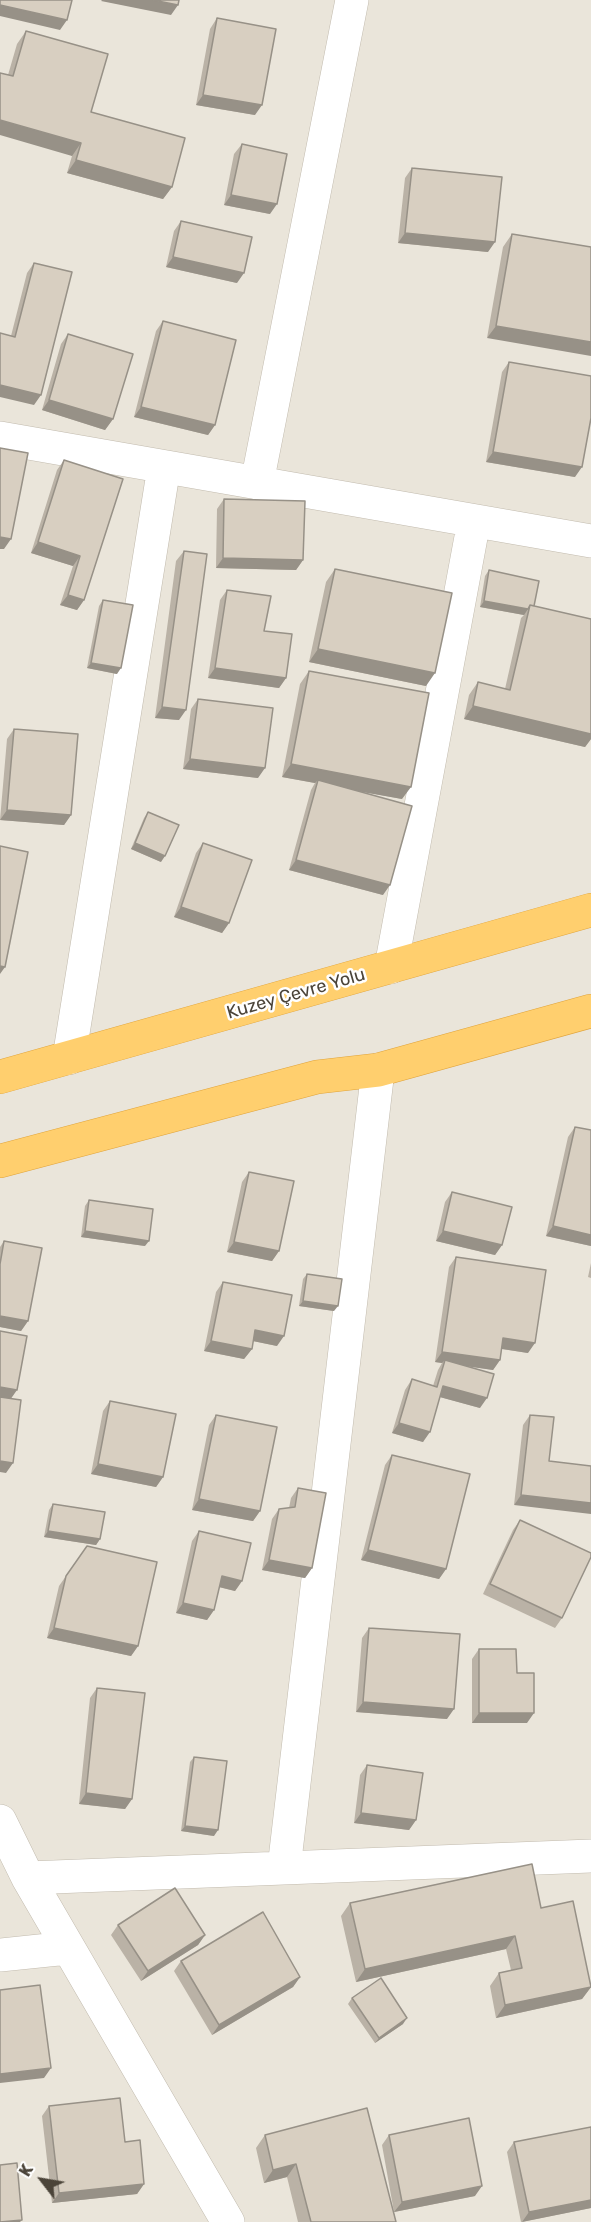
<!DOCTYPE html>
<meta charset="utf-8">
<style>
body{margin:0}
#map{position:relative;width:591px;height:2222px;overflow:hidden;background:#f6f3ec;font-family:Rubik,sans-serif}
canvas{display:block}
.north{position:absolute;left:12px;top:2150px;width:60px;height:60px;-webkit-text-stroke:4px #fff;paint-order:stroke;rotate:301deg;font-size:16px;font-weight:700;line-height:24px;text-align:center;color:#4b4439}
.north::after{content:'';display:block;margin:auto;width:21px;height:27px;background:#4b4439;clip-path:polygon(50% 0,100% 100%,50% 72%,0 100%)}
</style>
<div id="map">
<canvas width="591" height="2222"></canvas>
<div class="north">K</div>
</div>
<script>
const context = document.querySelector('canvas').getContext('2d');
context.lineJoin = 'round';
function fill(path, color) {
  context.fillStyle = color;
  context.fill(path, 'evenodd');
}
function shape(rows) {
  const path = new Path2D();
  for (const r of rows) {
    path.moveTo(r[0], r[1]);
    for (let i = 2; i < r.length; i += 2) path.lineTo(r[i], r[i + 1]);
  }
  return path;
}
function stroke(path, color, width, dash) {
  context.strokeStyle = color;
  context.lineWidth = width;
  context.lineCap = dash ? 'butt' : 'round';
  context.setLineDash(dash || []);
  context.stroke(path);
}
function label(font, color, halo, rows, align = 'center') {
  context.font = font + ' Rubik,sans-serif';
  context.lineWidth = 5;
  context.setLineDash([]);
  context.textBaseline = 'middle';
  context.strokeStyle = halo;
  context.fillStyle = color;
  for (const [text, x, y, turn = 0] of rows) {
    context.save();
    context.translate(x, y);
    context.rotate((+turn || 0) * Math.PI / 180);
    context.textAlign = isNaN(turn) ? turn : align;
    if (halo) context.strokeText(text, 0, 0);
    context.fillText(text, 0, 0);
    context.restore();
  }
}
fill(shape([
 [0,0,591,0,591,2222,0,2222]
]), '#eae5da');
const street = shape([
 [0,438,591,541],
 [257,483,352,0],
 [391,967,474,521],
 [69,1058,164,467],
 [0,1821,28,1878,228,2222],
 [284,1868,378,1070],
 [28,1878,591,1856],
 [0,1955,68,1948]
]);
const highway = shape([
 [0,1077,591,910],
 [0,1161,317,1077,378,1070,591,1011]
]);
stroke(street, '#c2bbae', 34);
stroke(highway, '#e0a43c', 34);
stroke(street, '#fff', 33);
stroke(highway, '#ffcf6e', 33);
fill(shape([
 [217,18,255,115,196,105,210,29],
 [26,31,91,112,172,187,163,199,67,173,72,156,8,75,17,44],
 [242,144,270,214,224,205,234,154],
 [412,168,488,252,398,243,405,178],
 [181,221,237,283,166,267,174,231],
 [512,234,591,247,487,338,503,247],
 [34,263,34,405,11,336,27,273],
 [163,321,215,425,208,435,134,417,156,331],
 [68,334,113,419,105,430,42,410,61,344],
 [509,362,575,477,486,462,502,372],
 [64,460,123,479,84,600,77,610,60,605,73,566,31,553,57,470],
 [224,499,303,560,296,570,216,568,217,509],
 [184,551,179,720,155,718,176,561],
 [335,569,426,686,309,662,326,582],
 [489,570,534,606,591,619,591,739,585,747,464,719,469,695,478,682,505,689,521,618,524,615,480,607,485,576],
 [227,590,286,678,279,688,208,678,220,600],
 [103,600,117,674,87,668,99,606],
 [309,671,402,799,359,791,383,895,289,870,311,790,315,783,282,777,300,684],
 [198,699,258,778,183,769,191,709],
 [14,729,71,815,64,825,0,820,7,739],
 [148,812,161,862,131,849,144,818],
 [203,843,229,923,222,933,174,917,196,853],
 [575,1127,591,1130,591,1246,546,1236,568,1137],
 [249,1172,279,1251,272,1261,227,1252,242,1182],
 [452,1192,502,1245,495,1255,436,1241,445,1202],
 [89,1200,145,1246,81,1237,85,1206],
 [4,1241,28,1321,21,1331,0,1327,0,1247],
 [456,1257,528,1353,502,1349,500,1360,493,1370,467,1366,480,1408,440,1397,423,1442,392,1433,405,1390,412,1379,433,1386,438,1370,442,1363,435,1362,449,1267],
 [591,1263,591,1278,588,1277],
 [307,1274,334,1311,299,1306,303,1279],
 [223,1282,277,1346,253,1341,252,1349,244,1359,204,1351,216,1292],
 [110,1401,163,1477,156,1487,91,1474,103,1411],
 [216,1415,260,1511,253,1521,192,1510,209,1425],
 [530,1415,549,1461,514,1505,523,1425],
 [392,1455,446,1569,439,1579,361,1560,385,1465],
 [298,1488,312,1568,305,1578,262,1570,272,1519,279,1509,289,1508,291,1498],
 [53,1504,100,1539,96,1545,44,1537,49,1510],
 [520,1520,562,1618,555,1628,483,1594,513,1530],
 [199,1531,242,1581,235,1591,219,1587,214,1610,207,1620,176,1613,192,1541],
 [87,1546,138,1646,131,1656,47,1638,59,1586],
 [369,1628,447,1719,356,1712,362,1638],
 [479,1649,517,1673,527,1723,472,1723,472,1659],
 [97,1688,132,1799,125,1809,79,1804,90,1698],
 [194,1757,214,1836,181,1831,190,1762],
 [367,1765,416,1820,409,1830,354,1823,360,1775],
 [350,1903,541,1908,591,1987,582,1999,496,2018,490,1986,499,1973,511,1970,506,1949,356,1982,341,1916],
 [118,1925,205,1935,198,1945,141,1981,111,1935],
 [181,1961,300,1977,293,1987,212,2035,174,1971],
 [352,1998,403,2024,375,2043,348,2004],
 [49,2106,125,2142,144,2184,137,2194,52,2203,42,2116],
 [265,2135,396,2222,298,2222,287,2177,264,2183,256,2148],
 [389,2135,475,2196,394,2212,382,2145],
 [514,2142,591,2208,521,2222,507,2152]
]), '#bab2a6');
fill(shape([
 [102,0,153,0,178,5,171,15,101,1],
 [0,5,67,20,60,30,0,16],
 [203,95,262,105,255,115,196,105],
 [0,120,81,143,72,156,0,135],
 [76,160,172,187,163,199,67,173],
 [231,195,277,204,270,214,224,205],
 [405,233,495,242,488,252,398,243],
 [173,257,244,273,237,283,166,267],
 [496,326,591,342,591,356,487,338],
 [0,385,41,395,34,405,0,397],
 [49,400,113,419,105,430,42,410],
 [141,407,215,425,208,435,134,417],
 [493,452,582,467,575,477,486,462],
 [0,537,11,539,4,549,0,549],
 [38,542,80,556,73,566,31,553],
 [223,558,303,560,296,570,216,568],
 [68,595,84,600,77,610,60,605],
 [484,601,528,609,524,615,480,607],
 [318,649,435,673,426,686,309,662],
 [91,663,121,668,117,674,87,668],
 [215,668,286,678,279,688,208,678],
 [473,706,591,734,591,739,585,747,464,719],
 [162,707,186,710,179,720,155,718],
 [190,759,265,768,258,778,183,769],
 [291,764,411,787,402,799,317,784,318,780,315,783,282,777],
 [7,810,71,815,64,825,0,820],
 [135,843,165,856,161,862,131,849],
 [296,860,390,885,383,895,289,870],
 [181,907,229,923,222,933,174,917],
 [0,966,5,967,0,974],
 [553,1226,591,1235,591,1246,546,1236],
 [85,1231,149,1241,145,1246,81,1237],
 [443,1231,502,1245,495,1255,436,1241],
 [234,1242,279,1251,272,1261,227,1252],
 [303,1301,338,1306,334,1311,299,1306],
 [0,1316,28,1321,21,1331,0,1327],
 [255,1330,284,1336,277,1346,248,1340],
 [503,1338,535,1343,528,1353,496,1348],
 [211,1341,252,1349,244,1359,204,1351],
 [442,1352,500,1360,493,1370,444,1363,445,1360,442,1363,435,1362],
 [443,1386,487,1398,480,1408,436,1396],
 [0,1387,17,1390,10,1400,0,1399],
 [399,1423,430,1432,423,1442,392,1433],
 [0,1461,13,1463,6,1473,0,1472],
 [98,1464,163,1477,156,1487,91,1474],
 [521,1495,591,1503,591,1514,514,1505],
 [199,1499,260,1511,253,1521,192,1510],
 [48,1531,100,1539,96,1545,44,1537],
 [368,1550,446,1569,439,1579,361,1560],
 [269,1560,312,1568,305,1578,262,1570],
 [222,1576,242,1581,235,1591,215,1586],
 [183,1603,214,1610,207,1620,176,1613],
 [54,1628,138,1646,131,1656,47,1638],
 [363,1702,454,1709,447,1719,356,1712],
 [479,1713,534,1713,527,1723,472,1723],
 [86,1793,132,1799,125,1809,79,1804],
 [361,1813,416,1820,409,1830,354,1823],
 [185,1826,218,1830,214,1836,181,1831],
 [205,1935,198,1945,141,1981,148,1971],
 [515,1936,506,1949,356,1982,365,1969],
 [300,1977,293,1987,212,2035,219,2025],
 [591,1987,582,1999,496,2018,505,2005],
 [407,2018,403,2024,375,2043,379,2038],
 [51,2068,44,2078,0,2083,0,2074],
 [296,2164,287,2177,264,2183,273,2170],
 [144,2184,137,2194,52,2203,59,2193],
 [482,2186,475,2196,394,2212,402,2202],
 [591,2200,591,2208,522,2222,529,2212],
 [22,2220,20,2222,0,2222]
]), '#979187');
const building = shape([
 [0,0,72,0,67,20,0,5,0,0],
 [153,0,179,0,178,5,153,0],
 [217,18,276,29,262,105,203,95,217,18],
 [26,31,108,54,91,112,185,138,172,187,76,160,81,143,0,120,0,73,13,76,26,31],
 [242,144,287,154,277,204,231,195,242,144],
 [412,168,502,177,495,242,405,233,412,168],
 [181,221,252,237,244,273,173,257,181,221],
 [512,234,591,247,591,342,496,326,512,234],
 [34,263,72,272,41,395,0,385,0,333,15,337,34,263],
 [163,321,236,340,215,425,141,407,163,321],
 [68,334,133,354,113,419,49,400,68,334],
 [509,362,591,376,591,418,582,467,493,452,509,362],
 [0,448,28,453,11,539,0,537,0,448],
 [64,460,123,479,84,600,68,595,80,556,38,542,64,460],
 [224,499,305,501,303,560,223,558,224,499],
 [184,551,207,554,186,710,162,707,184,551],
 [335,569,452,593,435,673,318,649,335,569],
 [489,570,539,581,534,606,530,605,528,609,484,601,489,570],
 [227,590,271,596,264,631,292,634,286,678,215,668,227,590],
 [103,600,133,605,121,668,91,663,103,600],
 [530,605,591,619,591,734,473,706,478,682,510,690,530,605],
 [309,671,429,693,411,787,291,764,309,671],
 [198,699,273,708,265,768,190,759,198,699],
 [14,729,78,734,71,815,7,810,14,729],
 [318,780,412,806,390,885,296,860,318,780],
 [148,812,179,825,165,856,135,843,148,812],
 [203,843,252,860,229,923,181,907,203,843],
 [0,846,28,852,5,967,0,966,0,846],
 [575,1127,591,1130,591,1235,553,1226,575,1127],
 [249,1172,294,1181,279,1251,234,1242,249,1172],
 [452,1192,512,1207,502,1245,443,1231,452,1192],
 [89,1200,153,1209,149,1241,85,1231,89,1200],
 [4,1241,42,1248,28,1321,0,1316,0,1264,4,1241],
 [456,1257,546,1270,535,1343,503,1338,500,1360,442,1352,456,1257],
 [307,1274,342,1279,338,1306,303,1301,307,1274],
 [223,1282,292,1295,284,1336,255,1330,252,1349,211,1341,223,1282],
 [0,1331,27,1336,17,1390,0,1387,0,1331],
 [445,1360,494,1374,487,1398,443,1386,430,1432,399,1423,412,1379,437,1387,445,1360],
 [0,1397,21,1400,13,1463,0,1461,0,1397],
 [110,1401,176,1414,163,1477,98,1464,110,1401],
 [216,1415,277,1427,260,1511,199,1499,216,1415],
 [530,1415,554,1417,549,1461,591,1466,591,1503,521,1495,530,1415],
 [392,1455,470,1474,446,1569,368,1550,392,1455],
 [298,1488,326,1493,312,1568,269,1560,279,1509,295,1507,298,1488],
 [53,1504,105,1512,100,1539,48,1531,53,1504],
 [520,1520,591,1553,591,1557,562,1618,490,1584,520,1520],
 [199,1531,251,1543,242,1581,222,1576,214,1610,183,1603,199,1531],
 [87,1546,157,1562,138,1646,54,1628,66,1576,87,1546],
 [369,1628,460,1634,454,1709,363,1702,369,1628],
 [479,1649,516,1649,517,1673,534,1673,534,1713,479,1713,479,1649],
 [97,1688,145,1693,132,1799,86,1793,97,1688],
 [194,1757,227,1761,218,1830,185,1826,194,1757],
 [367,1765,423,1773,416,1820,361,1813,367,1765],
 [532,1864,541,1908,573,1901,591,1987,505,2005,499,1973,522,1968,515,1936,365,1969,350,1903,532,1864],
 [175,1888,205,1935,148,1971,118,1925,175,1888],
 [263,1912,300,1977,219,2025,181,1961,263,1912],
 [381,1978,407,2018,379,2038,352,1998,381,1978],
 [40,1985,51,2068,0,2074,0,1990,40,1985],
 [120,2098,125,2142,140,2140,144,2184,59,2193,49,2106,120,2098],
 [367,2108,396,2222,311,2222,296,2164,273,2170,265,2135,367,2108],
 [469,2118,482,2186,402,2202,389,2135,469,2118],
 [591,2127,591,2200,529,2212,514,2142,591,2127],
 [17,2163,22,2220,0,2222,0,2165,17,2163]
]);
fill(building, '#d8cfc1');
stroke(building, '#979187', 1.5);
label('18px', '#4b4439', '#fff', [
 ["Kuzey Çevre Yolu",296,994,-16]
]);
</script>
